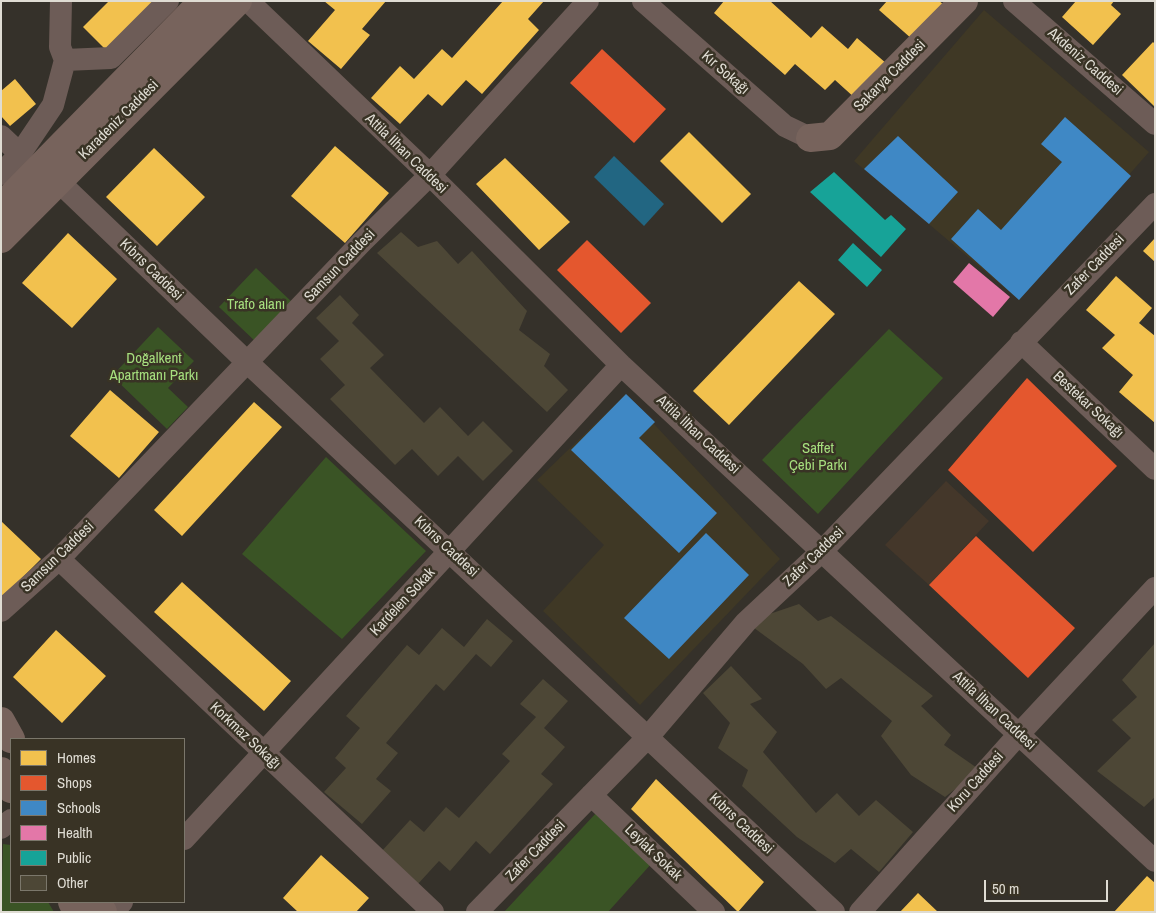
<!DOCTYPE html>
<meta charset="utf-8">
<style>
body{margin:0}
#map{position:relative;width:1156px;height:913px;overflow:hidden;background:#35312a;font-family:"Archivo Narrow",sans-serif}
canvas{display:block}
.frame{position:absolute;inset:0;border:2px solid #dfdcd3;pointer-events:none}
.legend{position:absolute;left:10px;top:738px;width:175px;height:165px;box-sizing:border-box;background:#393325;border:1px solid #7b776b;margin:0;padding:6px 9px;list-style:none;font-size:15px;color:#dfdcd3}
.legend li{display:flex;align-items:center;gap:10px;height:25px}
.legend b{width:25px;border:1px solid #7b776b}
.scale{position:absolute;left:984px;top:880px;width:124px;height:22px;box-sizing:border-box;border:2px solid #dfdcd3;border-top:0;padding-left:6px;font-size:15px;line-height:18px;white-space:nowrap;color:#dfdcd3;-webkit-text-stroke:4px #393325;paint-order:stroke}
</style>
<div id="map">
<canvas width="1156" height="913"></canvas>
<div class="frame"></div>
<ul class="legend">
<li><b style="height:14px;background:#f2c14e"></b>Homes</li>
<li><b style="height:14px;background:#e4572e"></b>Shops</li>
<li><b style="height:14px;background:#3f88c5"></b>Schools</li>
<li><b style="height:14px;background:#e377a8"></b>Health</li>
<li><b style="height:14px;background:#17a398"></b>Public</li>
<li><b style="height:14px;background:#4d4736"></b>Other</li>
</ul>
<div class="scale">50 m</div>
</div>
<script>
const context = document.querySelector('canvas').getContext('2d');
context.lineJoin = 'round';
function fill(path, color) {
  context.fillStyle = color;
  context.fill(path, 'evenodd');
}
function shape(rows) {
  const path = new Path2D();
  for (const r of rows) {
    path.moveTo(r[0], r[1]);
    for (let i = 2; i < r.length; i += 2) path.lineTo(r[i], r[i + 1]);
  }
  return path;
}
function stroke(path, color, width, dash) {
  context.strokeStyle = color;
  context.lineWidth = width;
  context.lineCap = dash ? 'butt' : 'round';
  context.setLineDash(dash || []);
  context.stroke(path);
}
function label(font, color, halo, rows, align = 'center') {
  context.font = font + ' "Archivo Narrow",sans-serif';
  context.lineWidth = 5;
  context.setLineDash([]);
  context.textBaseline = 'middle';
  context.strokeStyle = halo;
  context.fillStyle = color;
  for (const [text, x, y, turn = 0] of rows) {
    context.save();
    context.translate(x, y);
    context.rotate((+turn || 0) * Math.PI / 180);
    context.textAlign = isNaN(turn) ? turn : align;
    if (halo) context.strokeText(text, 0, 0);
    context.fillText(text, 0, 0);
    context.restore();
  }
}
fill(shape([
 [984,10,1149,152,1019,300,854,161],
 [626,394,780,559,640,705,543,611,604,545,537,480]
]), '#3f3825');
fill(shape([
 [946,481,989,521,929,585,885,545]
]), '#44372a');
fill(shape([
 [256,268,293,303,256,342,219,307],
 [158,327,194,361,168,388,188,407,167,429,112,376],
 [889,329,943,378,818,514,762,460],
 [326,457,426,551,342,639,242,554],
 [597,812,652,863,608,912,504,912],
 [3,844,11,845,11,902,48,902,54,912,1,912]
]), '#3a5425');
fill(shape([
 [614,156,664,204,644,226,594,177]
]), '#226682');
fill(shape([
 [109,1,151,1,153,4,107,51,83,27],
 [324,1,386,1,362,29,370,35,341,69,308,41,335,10],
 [503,1,544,1,528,19,539,30,482,94,466,80,442,106,428,94,400,124,371,98,400,66,414,79,442,49,452,58],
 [724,1,770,1,811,38,822,26,848,49,857,38,887,64,856,99,835,80,825,90,795,64,785,75,714,13],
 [887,1,939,1,943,4,912,39,879,10],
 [1076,1,1114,1,1111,5,1121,14,1093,45,1062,17],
 [1153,42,1155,44,1155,107,1122,75],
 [15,79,36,104,10,126,1,116,1,91],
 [689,132,751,194,722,223,660,161],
 [335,146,389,193,345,243,291,196],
 [154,148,205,197,157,246,106,197],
 [505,158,570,222,539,250,476,184],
 [68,233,117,279,72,328,22,283],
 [1155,238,1155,262,1143,251],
 [1116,276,1152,308,1139,323,1155,336,1155,423,1119,392,1133,375,1102,348,1115,335,1086,310],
 [799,281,835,314,729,425,693,391],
 [110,390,159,432,119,478,70,436],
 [254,402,282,427,182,536,154,510],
 [1,521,41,559,1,599],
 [182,582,291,681,264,711,154,612],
 [56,630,106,676,62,723,13,677],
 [656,779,764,882,738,912,631,809],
 [321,855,369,898,356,912,298,912,283,898],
 [1147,876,1155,883,1155,912,1114,912],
 [918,893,938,912,900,912]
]), '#f2c14e');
fill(shape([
 [602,49,666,109,634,143,570,83],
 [587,240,651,303,621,333,557,270],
 [1027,378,1117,466,1033,552,948,470],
 [976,536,1075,628,1028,678,929,585]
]), '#e4572e');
fill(shape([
 [1065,117,1131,176,1019,300,951,239,978,209,1001,230,1062,162,1041,144],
 [898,136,958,192,929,224,864,169],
 [626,394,655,422,639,438,717,513,679,553,571,450],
 [706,533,749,575,669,659,624,618]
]), '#3f88c5');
fill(shape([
 [969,263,1010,297,993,317,953,282]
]), '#e377a8');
fill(shape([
 [834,172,885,220,891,215,906,229,881,257,810,192],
 [853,243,882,270,867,287,838,260]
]), '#17a398');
fill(shape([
 [401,232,418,247,437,241,458,264,472,251,527,311,519,330,550,354,544,366,568,390,547,412,377,253],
 [340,295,359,315,352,323,384,355,370,368,424,423,440,407,468,436,483,421,513,451,483,481,458,456,438,476,412,449,395,465,330,399,345,385,320,359,339,341,316,318],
 [799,604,818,621,831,616,933,696,921,706,951,735,944,745,980,770,945,797,911,775,881,736,892,721,841,678,826,689,803,664,746,622],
 [487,619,513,641,491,667,476,654,444,691,436,684,386,743,398,753,376,779,391,791,362,824,324,792,346,768,335,758,360,728,346,716,407,645,419,655,442,628,464,647],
 [1155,643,1155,797,1144,807,1097,771,1131,738,1112,720,1137,697,1122,680],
 [731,666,762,699,750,704,777,732,763,752,816,813,837,793,859,816,876,800,913,832,879,872,851,849,835,863,797,837,742,786,748,770,718,748,730,723,703,693],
 [543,679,568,701,544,728,565,747,541,774,553,784,490,854,476,841,450,871,439,861,417,885,381,852,410,820,424,832,446,807,459,818,510,761,502,754,536,717,520,704]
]), '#4d4736');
stroke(shape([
 [248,1,430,175,621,365,1155,861],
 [643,1,785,126,810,138],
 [1014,1,1155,124],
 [65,60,111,58,168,1],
 [1,136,20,154],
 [1,174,20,154,53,105,65,60,60,47,61,1],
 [58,181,247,362,834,912],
 [1021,342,1155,469],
 [59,559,433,912],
 [1,611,59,559,362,242,430,175,588,1],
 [591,795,714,912],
 [1,828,11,820],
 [184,839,621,365],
 [112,912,122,902],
 [477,912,648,737,746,622,822,551,1155,204],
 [860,912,1019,734,1155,588]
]), '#6d5c57', 22);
stroke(shape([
 [810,138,830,136,964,1],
 [1,207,203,1],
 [1,239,238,1],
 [1,721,11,739],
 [1,771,11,789],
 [72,902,77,912],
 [97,902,103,912]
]), '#77635c', 28);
label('15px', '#dfdcd3', '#393325', [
 ["Akdeniz Caddesi",1085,62,41],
 ["Kır Sokağı",725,73,41],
 ["Sakarya Caddesi",890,76,-45],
 ["Karadeniz Caddesi",119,120,-45],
 ["Attila İlhan Caddesi",406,154,44],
 ["Zafer Caddesi",1095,265,-46],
 ["Samsun Caddesi",340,266,-46],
 ["Kıbrıs Caddesi",151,270,44],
 ["Bestekar Sokağı",1088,405,43],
 ["Attila İlhan Caddesi",698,435,43],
 ["Kıbrıs Caddesi",446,547,43],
 ["Samsun Caddesi",58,557,-44],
 ["Zafer Caddesi",814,557,-44],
 ["Kardelen Sokak",403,602,-47],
 ["Attila İlhan Caddesi",994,711,43],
 ["Korkmaz Sokağı",245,736,43],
 ["Koru Caddesi",976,782,-48],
 ["Kıbrıs Caddesi",741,824,43],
 ["Zafer Caddesi",536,851,-46],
 ["Leylak Sokak",653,853,44]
]);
label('15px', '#a6df7e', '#393325', [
 ["Trafo alanı",256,305],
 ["Doğalkent",154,359],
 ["Apartmanı Parkı",154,376],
 ["Saffet",818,449],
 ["Çebi Parkı",818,466]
]);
</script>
